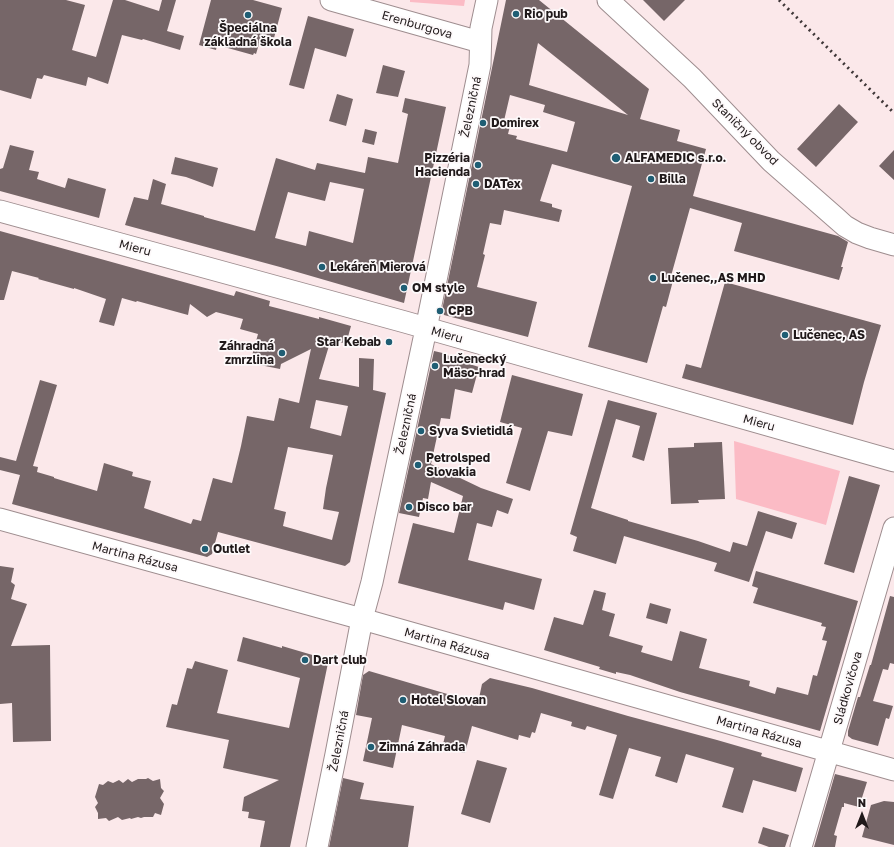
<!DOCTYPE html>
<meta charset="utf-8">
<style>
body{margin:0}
#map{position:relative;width:894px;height:847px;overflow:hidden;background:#fbe8ea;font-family:"Golos Text",sans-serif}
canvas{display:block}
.north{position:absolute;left:842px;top:795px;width:40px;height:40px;-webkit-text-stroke:3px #fdf9fa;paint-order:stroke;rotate:0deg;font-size:11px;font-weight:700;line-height:16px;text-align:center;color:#20191a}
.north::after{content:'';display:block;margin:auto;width:14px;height:18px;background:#20191a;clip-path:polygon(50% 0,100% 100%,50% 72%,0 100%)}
</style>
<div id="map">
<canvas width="894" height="847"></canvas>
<div class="north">N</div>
</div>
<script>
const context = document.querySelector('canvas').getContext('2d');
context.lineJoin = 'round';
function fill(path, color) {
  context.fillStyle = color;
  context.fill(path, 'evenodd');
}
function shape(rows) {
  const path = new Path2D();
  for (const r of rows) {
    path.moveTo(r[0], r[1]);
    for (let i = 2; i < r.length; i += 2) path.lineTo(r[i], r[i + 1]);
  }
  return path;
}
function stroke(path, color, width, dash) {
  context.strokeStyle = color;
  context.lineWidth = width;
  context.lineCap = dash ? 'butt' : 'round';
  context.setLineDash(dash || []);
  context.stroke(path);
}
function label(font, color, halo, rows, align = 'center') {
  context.font = font + ' "Golos Text",sans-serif';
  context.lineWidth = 3.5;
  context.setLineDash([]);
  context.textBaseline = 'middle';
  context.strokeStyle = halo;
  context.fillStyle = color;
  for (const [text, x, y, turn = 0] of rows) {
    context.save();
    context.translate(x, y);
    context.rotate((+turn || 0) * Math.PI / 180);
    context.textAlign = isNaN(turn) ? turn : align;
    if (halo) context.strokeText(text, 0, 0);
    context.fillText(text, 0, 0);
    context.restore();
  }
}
fill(shape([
 [410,0,465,0,464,6,410,2],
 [734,441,840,471,826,525,736,499]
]), '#fbbbc5');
fill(shape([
 [0,0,66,0,85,5,72,50,96,57,113,0,125,0,159,11,162,0,176,0,167,31,184,36,180,50,143,39,142,40,122,35,108,84,88,77,86,86,44,75,42,79,37,78,31,99,0,90],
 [211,0,253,0,282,8,274,38,262,34,256,54,254,53,253,55,217,45,216,50,199,45],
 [506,0,539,0,649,89,640,119,680,130,677,141,706,149,693,196,838,236,848,242,841,267,843,267,839,280,734,251,742,223,690,208,671,276,674,277,666,307,663,306,647,363,588,347,632,186,552,164,540,201,552,204,552,207,562,210,559,222,504,210,501,225,490,223,483,254,485,255,477,287,537,302,528,337,444,315,442,310],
 [538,43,628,115,529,85],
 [510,95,545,105,543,112,575,122,567,152,516,139,517,136,508,134,510,126,503,125],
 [643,0,685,0,664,21],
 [308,16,354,29,346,57,315,48,304,89,289,85],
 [383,65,405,71,398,97,376,93],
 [337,94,353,99,346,126,329,121],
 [405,98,446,107,404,303,280,267,125,225,134,197,148,200,153,179,166,184,161,204,204,216,204,217,255,231,276,158,315,170,317,163,365,173,368,157,398,163,408,114,402,112],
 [330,182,364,189,353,243,309,231,306,246,275,238,288,192,325,201],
 [839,104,858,122,816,167,797,149],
 [365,129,377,132,374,145,362,142],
 [10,145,34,151,29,170,39,172,37,179,65,188,68,178,106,189,99,218,0,191,0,169,3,168],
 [894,150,894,180,879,166],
 [175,157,218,168,213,187,186,177,171,174],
 [0,231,234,296,236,291,270,301,269,306,319,319,319,317,351,326,346,344,331,339,319,379,359,387,359,358,374,359,373,390,386,393,350,562,345,566,218,532,212,554,207,557,12,504,20,475,0,470,0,457,16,461,40,380,57,385,33,466,38,467,37,472,54,477,54,478,97,491,104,463,133,472,132,476,151,481,144,508,191,524,193,519,201,521,213,478,232,483,241,446,247,416,274,421,279,398,299,403,311,349,281,364,280,369,250,363,258,334,240,329,243,319,216,312,207,317,190,304,188,315,137,301,136,302,122,298,114,326,99,322,106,299,74,288,74,289,38,279,39,278,12,271,4,300,0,300],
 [316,400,348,406,341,436,310,428],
 [288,447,333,455,326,488,323,509,339,512,332,540,283,526,286,512,274,509],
 [725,282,881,325,864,382,853,425,682,378,686,364,701,368],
 [434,351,447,354,446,355,466,361,466,363,479,367,472,393,455,389,450,419,441,418,431,464,481,488,513,499,508,514,497,510,492,527,477,523,468,560,542,579,534,610,505,602,503,610,398,583,413,523,454,533,463,496,431,482,428,499,423,498,419,517,399,513],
 [512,375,583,394,572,436,548,431,530,491,506,483,522,428,500,422],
 [608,400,657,413,644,461,632,457,640,426,616,419,591,508,628,520,628,521,698,541,730,552,733,542,747,546,758,511,797,523,792,539,766,531,749,582,714,571,717,563,624,536,616,564,573,551,577,537,570,534],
 [722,442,725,499,698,500,699,503,671,504,668,448,694,447,694,443],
 [849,476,880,485,854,573,824,564],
 [0,566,14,568,11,582,15,585,11,599,27,604,11,646,50,645,51,741,13,742,12,703,0,704],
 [756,571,858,601,820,731,680,692,630,675,616,672,616,674,599,669,600,667,544,650,554,617,583,625,594,590,606,593,602,610,615,614,609,636,643,646,641,652,672,661,680,631,707,639,699,668,750,681,749,686,775,694,777,687,808,695,813,675,817,676,827,641,822,640,826,627,821,626,822,623,753,603,758,588,752,586],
 [890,596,894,597,894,664,890,663,888,670,883,669,873,701,893,706,889,719,886,718,878,746,852,739,848,736,848,731,858,697,860,697,870,665,871,665],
 [650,603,671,609,667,624,646,618],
 [243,637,282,648,282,646,326,659,328,663,290,847,260,847,265,821,248,818,249,812,242,811,244,797,279,780,223,768,229,740,166,727,172,704,177,705,187,668,192,669,195,661,228,670,217,713,289,728,300,678,237,661],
 [369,671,478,703,482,684,490,678,532,688,628,716,717,740,762,753,761,756,803,768,796,792,753,780,743,813,722,807,734,768,686,754,677,783,655,776,661,757,629,748,613,799,599,795,617,735,587,726,585,730,571,726,572,722,541,713,535,733,532,732,530,738,519,735,518,740,472,726,465,753,442,748,445,736,402,725,393,768,363,761,372,718,356,715,363,675],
 [477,760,507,768,490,823,461,814],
 [835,774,867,782,859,807,844,803,844,807,842,807,834,835,837,836,835,847,814,847],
 [148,778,153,781,160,779,161,788,164,791,160,798,164,804,161,815,155,813,153,817,144,817,141,818,138,817,131,819,130,818,122,820,118,817,109,821,106,818,98,819,98,813,95,807,98,803,95,797,99,784,103,785,108,781,113,783,119,780,123,783,128,779,132,782,138,779,146,779],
 [343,778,364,783,360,799,414,806,408,847,329,847],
 [884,801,894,802,894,845,862,837,871,805],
 [763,827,789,835,785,847,769,847,758,843]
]), '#766668');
const minor = shape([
 [331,0,480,42],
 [608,0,692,78,771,161,836,218,845,226,857,233,870,238,894,245],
 [0,211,405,322,894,461],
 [0,519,362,619,894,770],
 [317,847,336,754,362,619,372,582,426,329,480,65,481,28,487,0],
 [801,847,894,528]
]);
stroke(minor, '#9e8d8f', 23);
stroke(minor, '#fff', 21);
stroke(shape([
 [779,0,894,113]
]), '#3e3637', 3, [2, 4]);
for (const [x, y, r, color] of [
 [516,14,4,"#1f5e74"],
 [248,15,4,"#1f5e74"],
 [483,123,4,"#1f5e74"],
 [616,158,5,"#1f5e74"],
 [478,165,4,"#1f5e74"],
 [651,179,4,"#1f5e74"],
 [476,184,4,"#1f5e74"],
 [322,267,4,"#1f5e74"],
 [653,278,4,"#1f5e74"],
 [404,288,4,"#1f5e74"],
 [440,311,4,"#1f5e74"],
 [785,335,4,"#1f5e74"],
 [389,342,4,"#1f5e74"],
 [282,353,4,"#1f5e74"],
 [435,366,4,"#1f5e74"],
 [421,431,4,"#1f5e74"],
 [418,465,4,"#1f5e74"],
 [409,507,4,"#1f5e74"],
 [205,549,4,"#1f5e74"],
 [305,660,4,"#1f5e74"],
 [403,700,4,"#1f5e74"],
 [371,747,4,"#1f5e74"]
]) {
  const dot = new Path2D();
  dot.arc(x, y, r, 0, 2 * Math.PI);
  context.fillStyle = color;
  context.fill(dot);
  stroke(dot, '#fdf9fa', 1.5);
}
label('bold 12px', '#20191a', '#fdf9fa', [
 ["Rio pub",524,14],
 ["Špeciálna",248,28,"center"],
 ["základná škola",248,42,"center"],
 ["Domirex",491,123],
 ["Pizzéria",470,158,"right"],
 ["Hacienda",470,172,"right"],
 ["ALFAMEDIC s.r.o.",625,158],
 ["Billa",659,179],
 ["DATex",484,184],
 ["Lekáreň Mierová",330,267],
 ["Lučenec,,AS MHD",661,278],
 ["OM style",412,288],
 ["CPB",448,311],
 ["Lučenec, AS",793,335],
 ["Star Kebab",381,342,"right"],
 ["Záhradná",274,346,"right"],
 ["zmrzlina",274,360,"right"],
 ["Lučenecký",443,359],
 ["Mäso-hrad",443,373],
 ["Syva Svietidlá",429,431],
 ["Petrolsped",426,458],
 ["Slovakia",426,472],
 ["Disco bar",417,507],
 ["Outlet",213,549],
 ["Dart club",313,660],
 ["Hotel Slovan",411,700],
 ["Zimná Záhrada",379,747]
], 'left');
label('12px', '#20191a', '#fdf9fa', [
 ["Erenburgova",417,25,16],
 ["Železničná",471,107,-78],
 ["Staničný obvod",745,132,45],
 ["Mieru",135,248,15],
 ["Mieru",447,335,16],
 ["Mieru",759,423,16],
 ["Železničná",406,424,-78],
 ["Martina Rázusa",135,557,15],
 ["Martina Rázusa",447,644,16],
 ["Sládkovičova",848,688,-74],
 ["Martina Rázusa",759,732,16],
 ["Železničná",339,741,-79]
]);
</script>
